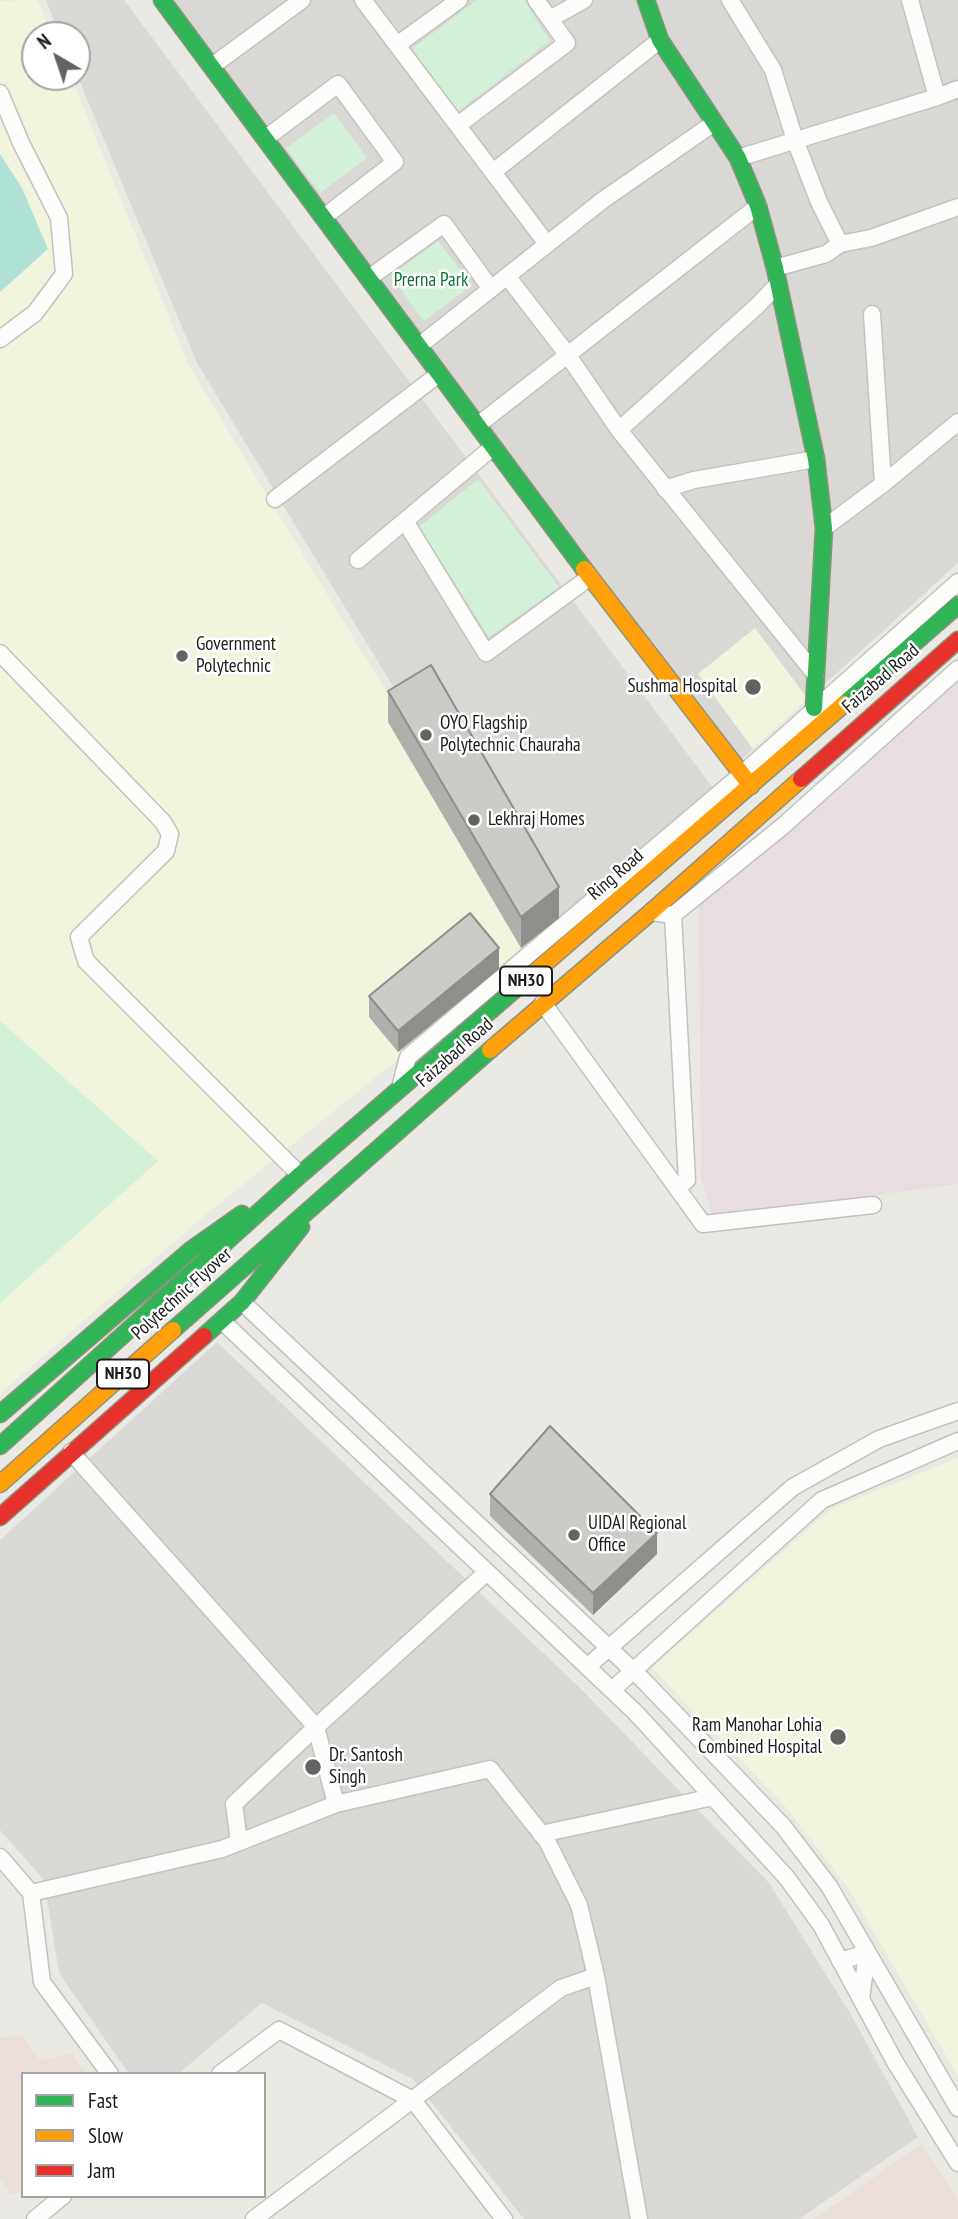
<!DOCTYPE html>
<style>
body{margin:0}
#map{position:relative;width:958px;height:2219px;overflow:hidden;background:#eae9e4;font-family:"PT Sans Narrow",sans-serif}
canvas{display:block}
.legend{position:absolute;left:21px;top:2072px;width:245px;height:126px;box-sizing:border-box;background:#fff;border:2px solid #a4a4a4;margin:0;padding:9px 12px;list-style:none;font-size:21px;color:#1b1b1b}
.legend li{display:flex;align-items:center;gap:14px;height:35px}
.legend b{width:35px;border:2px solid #a4a4a4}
.north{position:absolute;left:21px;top:21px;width:70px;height:70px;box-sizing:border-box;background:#fff;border:2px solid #a4a4a4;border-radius:50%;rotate:321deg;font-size:19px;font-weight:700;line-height:28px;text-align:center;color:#1b1b1b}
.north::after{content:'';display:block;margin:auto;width:24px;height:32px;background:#636361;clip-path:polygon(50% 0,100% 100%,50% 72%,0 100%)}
</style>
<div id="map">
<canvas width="958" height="2219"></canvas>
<ul class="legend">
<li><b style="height:9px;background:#30b455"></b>Fast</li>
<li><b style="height:9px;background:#ff9f0a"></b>Slow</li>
<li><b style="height:9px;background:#e5322d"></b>Jam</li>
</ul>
<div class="north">N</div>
</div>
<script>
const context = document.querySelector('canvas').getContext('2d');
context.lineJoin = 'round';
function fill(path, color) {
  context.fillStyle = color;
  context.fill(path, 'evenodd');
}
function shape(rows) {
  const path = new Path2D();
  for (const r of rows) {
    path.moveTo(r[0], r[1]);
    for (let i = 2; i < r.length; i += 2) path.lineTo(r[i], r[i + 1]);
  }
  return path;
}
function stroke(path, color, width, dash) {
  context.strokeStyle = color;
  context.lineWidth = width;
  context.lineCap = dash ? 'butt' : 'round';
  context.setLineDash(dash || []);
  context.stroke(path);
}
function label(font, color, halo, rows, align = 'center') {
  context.font = font + ' "PT Sans Narrow",sans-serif';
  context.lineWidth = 5;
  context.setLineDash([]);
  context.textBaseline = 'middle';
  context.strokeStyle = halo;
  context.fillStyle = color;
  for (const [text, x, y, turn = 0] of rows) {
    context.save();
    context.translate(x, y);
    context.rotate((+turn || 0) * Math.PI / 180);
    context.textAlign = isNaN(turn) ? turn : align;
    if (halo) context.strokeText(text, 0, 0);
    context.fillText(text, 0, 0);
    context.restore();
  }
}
fill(shape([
 [46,0,124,0,716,792,546,939,197,363,77,75,77,35,60,35],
 [158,0,958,0,958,563,741,760],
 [217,1342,581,1689,769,1883,850,2013,918,2137,799,2219,524,2219,413,2079,262,2003,178,2074,129,2074,59,1973,44,1880,0,1830,0,1540]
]), '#d9d8d5');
fill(shape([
 [21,2035,40,2060,71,2054,87,2074,23,2074,23,2192,11,2194,0,2179,0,2038],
 [922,2144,958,2200,958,2219,814,2219]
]), '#ecdfd9');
fill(shape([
 [958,673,958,1184,713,1216,701,1179,699,901]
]), '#e8dde1');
fill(shape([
 [37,0,53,35,35,35,35,77,71,77,189,366,539,945,203,1217,0,1394,0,1],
 [755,628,808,699,753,749,698,674],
 [958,1458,958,2076,848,1888,785,1806,652,1668,831,1509]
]), '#f1f5de');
fill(shape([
 [477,0,524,0,550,41,458,111,412,49],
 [334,113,367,158,320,193,286,148],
 [438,241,472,285,424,321,391,276],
 [478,479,559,587,489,637,419,527],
 [0,1021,158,1161,0,1303]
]), '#d2f1d8');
fill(shape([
 [0,154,22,188,48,249,0,292]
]), '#b0e1d6');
const street = shape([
 [363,0,547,244],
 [730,0,773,70,795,140,819,202,840,244],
 [550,19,584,0],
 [397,45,459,0],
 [212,66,302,0],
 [0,93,21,143,59,218,64,274,35,313,0,339],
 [937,97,958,89],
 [458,125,567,43,536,0],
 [266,138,338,84,395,162,324,217],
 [738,158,937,97,910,0],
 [493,172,660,40],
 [775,268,826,254,840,244,871,238,958,207],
 [507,276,567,354,619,430,816,675],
 [369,278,444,224,491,289],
 [872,314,883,484],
 [419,346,603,200,714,123],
 [478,425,758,206],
 [619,430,757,306,778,284],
 [665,489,694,480,816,459],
 [275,499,439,374],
 [405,521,486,653,590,577],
 [824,528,883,484,958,422],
 [358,560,493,447],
 [0,653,163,822,170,834,166,851,79,937,86,961,300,1175],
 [651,912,673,915,783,826,958,669],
 [673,915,687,1180,677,1188],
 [543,1003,703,1224,873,1205],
 [401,1084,408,1057,742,774,958,582],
 [242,1302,644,1681,783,1826,829,1886,958,2108],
 [222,1321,636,1713,787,1878,821,1925,895,2062,958,2163],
 [71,1452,316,1727,487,1572],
 [587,1667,793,1487,879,1439,958,1411],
 [612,1690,822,1500,958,1441],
 [541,1834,713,1797],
 [239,1842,234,1804,316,1727,336,1804,490,1769,547,1841,579,1905,596,1976,639,2219],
 [0,1857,31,1893,42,1982,110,2074],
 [31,1893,222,1849,336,1804],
 [840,1961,867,1953,861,1999],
 [220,2074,279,2030,413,2100,504,2219],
 [35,2219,63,2196],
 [254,2219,561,1988,596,1976]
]);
const fast = shape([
 [162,0,584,569],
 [646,0,660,40,738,158,758,206,775,268,816,459,824,528,814,708],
 [844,704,958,605],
 [173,1330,490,1050],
 [204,1336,242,1302,301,1227],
 [0,1414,191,1250,242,1214],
 [0,1446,300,1175,535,972]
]);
const slow = shape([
 [584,569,751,786],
 [535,972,844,704],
 [490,1050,651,912,801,779],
 [0,1484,173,1330]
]);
const jam = shape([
 [801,779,958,640],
 [0,1517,204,1336]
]);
stroke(street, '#c2c2c0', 19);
stroke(fast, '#8c937d', 19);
stroke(slow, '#8c937d', 19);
stroke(jam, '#8c937d', 19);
stroke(street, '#fcfcfb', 16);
stroke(fast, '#30b455', 16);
stroke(slow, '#ff9f0a', 16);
stroke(jam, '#e5322d', 16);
fill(shape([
 [388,691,559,918,521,948,388,722],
 [499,969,398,1052,369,1017,369,996],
 [490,1494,657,1554,593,1615,490,1516]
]), '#afafab');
fill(shape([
 [559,887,559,918,521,948,521,917],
 [499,948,499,969,398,1052,398,1031],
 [657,1533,657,1554,593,1615,593,1593]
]), '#8f8e8b');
const building = shape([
 [431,665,559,887,521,917,388,691,431,665],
 [470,913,499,948,398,1031,369,996,470,913],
 [550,1426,657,1533,593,1593,490,1494,550,1426]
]);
fill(building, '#cccbc7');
stroke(building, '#8f8e8b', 2);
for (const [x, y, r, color] of [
 [182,656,7,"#636361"],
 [753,687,9,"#636361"],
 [426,735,7,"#636361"],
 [474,820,7,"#636361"],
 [574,1535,7,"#636361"],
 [838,1737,9,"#636361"],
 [313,1767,9,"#636361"]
]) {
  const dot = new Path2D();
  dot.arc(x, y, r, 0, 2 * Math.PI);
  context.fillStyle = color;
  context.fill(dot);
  stroke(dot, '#fff', 2.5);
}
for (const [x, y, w] of [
 [526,981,52],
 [123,1374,52]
]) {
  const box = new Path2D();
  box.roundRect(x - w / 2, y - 14.5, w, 29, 5);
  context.fillStyle = '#fff';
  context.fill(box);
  stroke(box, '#1b1b1b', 2);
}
label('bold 18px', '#1b1b1b', null, [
 ["NH30",526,981],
 ["NH30",123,1374]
]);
label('19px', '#0e742d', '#fff', [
 ["Prerna Park",431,281]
]);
label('19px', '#1b1b1b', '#fff', [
 ["Government",196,645],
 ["Polytechnic",196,667],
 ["Sushma Hospital",737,687,"right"],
 ["OYO Flagship",440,724],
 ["Polytechnic Chauraha",440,746],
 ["Lekhraj Homes",488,820],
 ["UIDAI Regional",588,1524],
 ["Office",588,1546],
 ["Ram Manohar Lohia",822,1726,"right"],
 ["Combined Hospital",822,1748,"right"],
 ["Dr. Santosh",329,1756],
 ["Singh",329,1778]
], 'left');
label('19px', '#1b1b1b', '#fff', [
 ["Faizabad Road",881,679,-41],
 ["Ring Road",616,875,-41],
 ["Faizabad Road",455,1053,-41],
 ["Polytechnic Flyover",182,1294,-42]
]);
</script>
